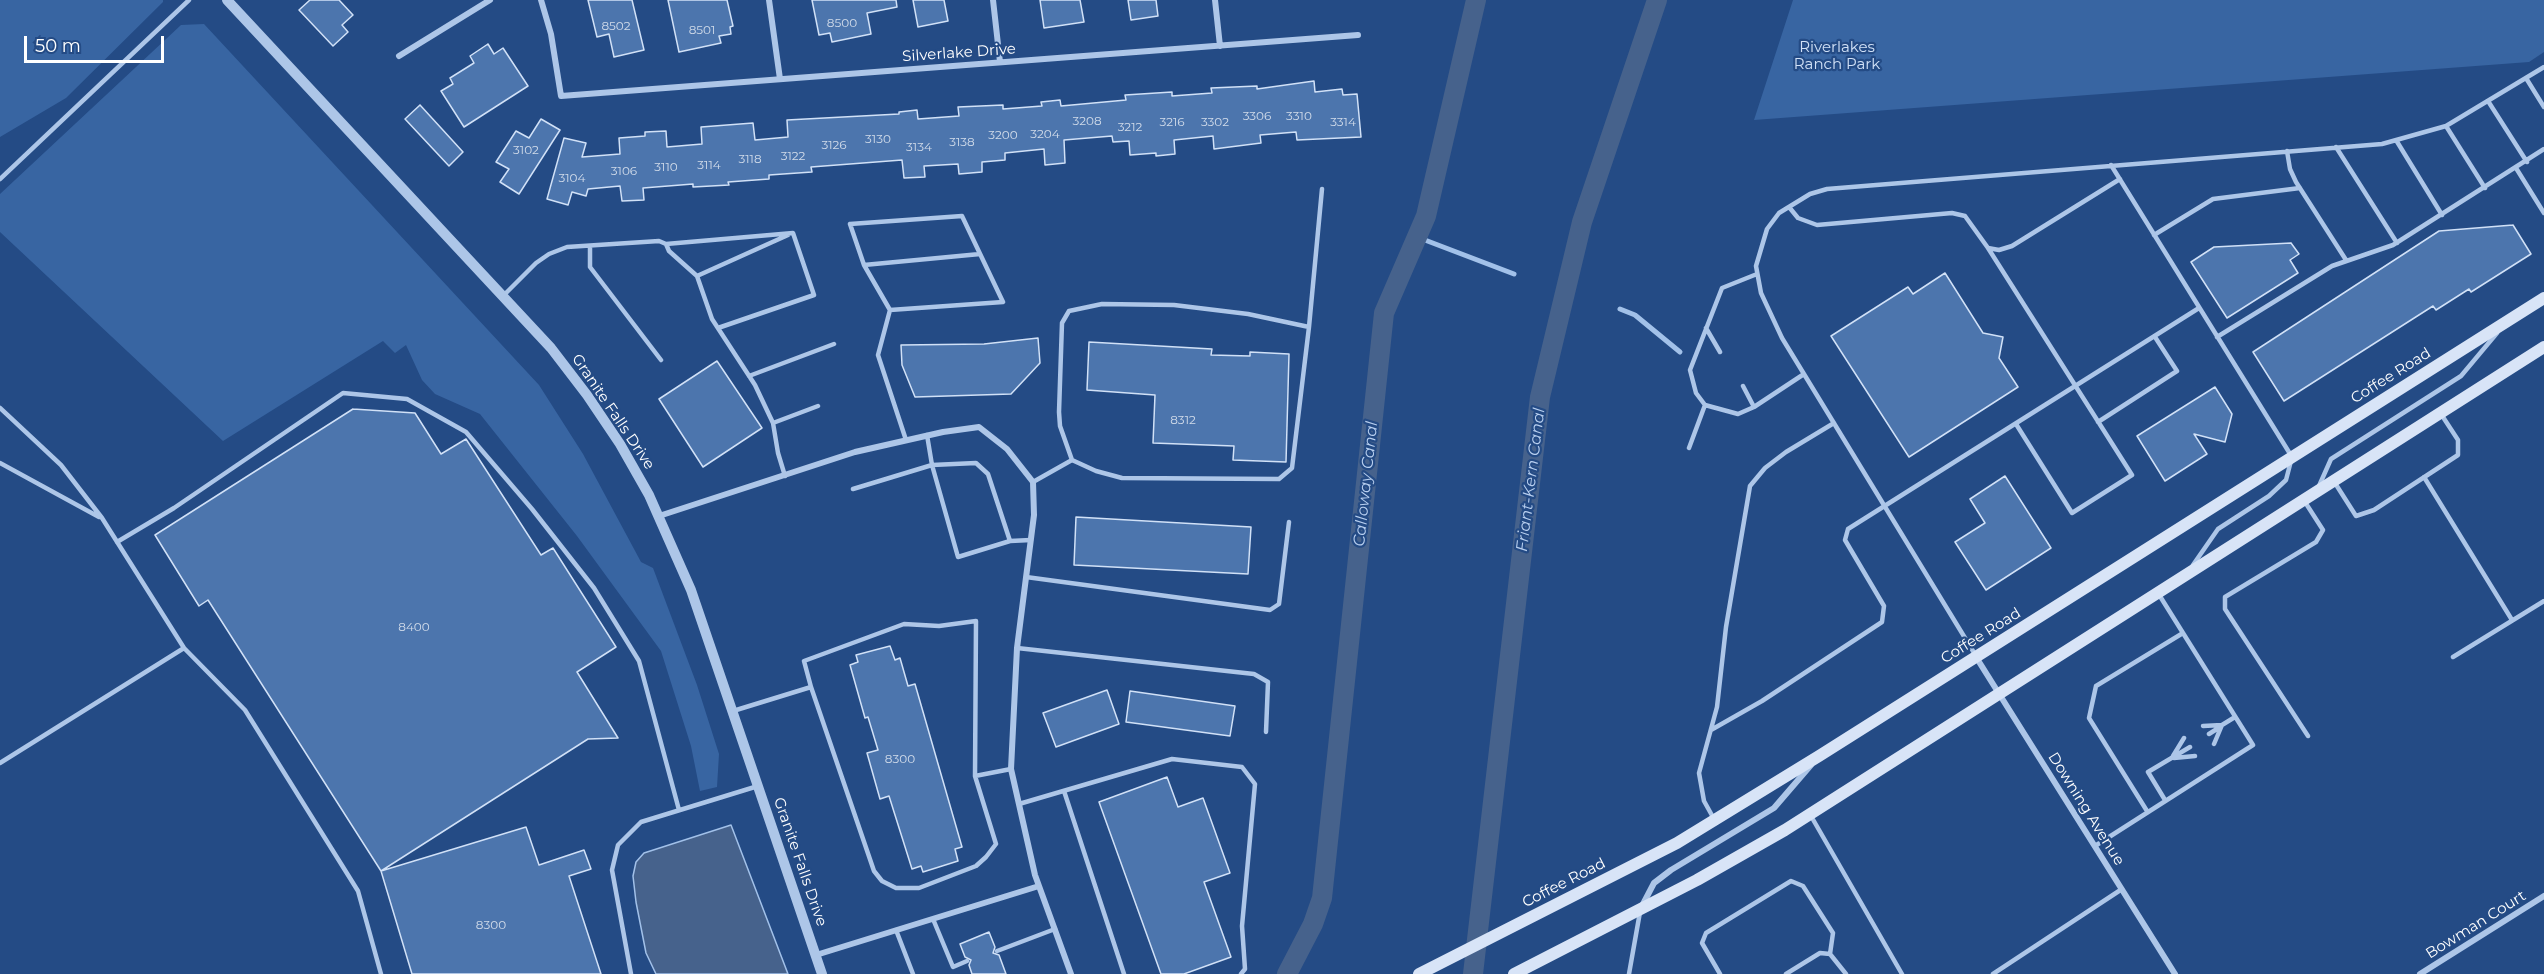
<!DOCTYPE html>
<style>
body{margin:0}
#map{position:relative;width:2544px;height:974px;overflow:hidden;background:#244b85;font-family:Montserrat,sans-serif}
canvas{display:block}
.scale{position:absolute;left:24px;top:36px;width:140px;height:27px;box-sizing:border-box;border:3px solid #fff;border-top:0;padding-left:8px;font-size:18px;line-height:21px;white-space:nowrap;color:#fff;-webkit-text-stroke:4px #244b85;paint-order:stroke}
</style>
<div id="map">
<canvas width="2544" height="974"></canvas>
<div class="scale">50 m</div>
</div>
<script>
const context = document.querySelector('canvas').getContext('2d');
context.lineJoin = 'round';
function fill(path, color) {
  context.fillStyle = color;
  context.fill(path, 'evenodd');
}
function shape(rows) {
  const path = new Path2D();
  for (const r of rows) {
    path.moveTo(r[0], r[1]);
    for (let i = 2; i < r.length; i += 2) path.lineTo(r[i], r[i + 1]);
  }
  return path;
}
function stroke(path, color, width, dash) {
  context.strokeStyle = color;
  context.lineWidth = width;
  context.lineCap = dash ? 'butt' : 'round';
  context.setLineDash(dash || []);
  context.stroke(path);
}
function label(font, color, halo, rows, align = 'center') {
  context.font = font + ' Montserrat,sans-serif';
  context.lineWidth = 4.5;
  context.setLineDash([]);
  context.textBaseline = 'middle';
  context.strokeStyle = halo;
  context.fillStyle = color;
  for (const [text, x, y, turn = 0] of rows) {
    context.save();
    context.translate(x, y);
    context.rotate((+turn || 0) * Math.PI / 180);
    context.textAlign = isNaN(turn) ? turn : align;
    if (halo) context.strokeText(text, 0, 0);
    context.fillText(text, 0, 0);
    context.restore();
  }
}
fill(shape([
 [0,0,163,0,163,2,66,98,0,137],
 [1793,0,2544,0,2544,52,2529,62,1754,120],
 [204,24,539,385,583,454,641,562,653,568,697,685,719,754,717,787,700,791,691,746,661,651,577,536,480,414,435,394,422,380,406,345,395,353,383,341,223,441,0,232,0,194,181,25]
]), '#3865a2');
const water = shape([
 [731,825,788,974,656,974,646,953,636,902,633,876,636,862,644,853,731,825]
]);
fill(water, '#46628c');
stroke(water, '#a2c1e9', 1.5);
stroke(shape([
 [1417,237,1514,274],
 [1620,309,1635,315,1680,352]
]), '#a2c1e9', 5);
stroke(shape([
 [1287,974,1313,924,1322,898,1384,313,1426,216,1476,0],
 [1473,974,1540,397,1582,222,1657,0]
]), '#46628c', 20);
const building = shape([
 [310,0,339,0,353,15,342,25,348,32,333,46,299,10,310,0],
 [588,0,632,0,644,50,614,57,609,34,597,37,588,0],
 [668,0,727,0,733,26,730,27,731,34,719,36,721,43,679,52,668,0],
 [812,0,896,0,897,7,867,13,871,34,832,42,830,33,819,35,812,0],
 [913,0,944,0,948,21,918,27,913,0],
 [1040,0,1080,0,1084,22,1044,28,1040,0],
 [1128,0,1156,0,1158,16,1131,20,1128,0],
 [488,44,494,54,503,48,528,86,464,127,441,91,453,84,450,78,474,63,470,56,488,44],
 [1314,81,1315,92,1342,89,1343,95,1357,94,1361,137,1297,140,1296,132,1260,135,1261,143,1214,149,1213,136,1174,140,1175,154,1156,156,1156,153,1130,155,1129,141,1113,142,1112,136,1064,140,1065,163,1045,165,1044,149,1005,153,1005,160,982,162,982,172,959,174,958,164,924,166,925,177,904,178,902,160,811,167,812,172,769,175,769,179,728,182,729,185,693,187,693,184,643,188,644,200,622,201,620,186,588,189,586,196,572,192,568,205,547,199,564,138,586,143,582,157,620,154,619,138,645,136,645,132,666,131,667,147,702,144,701,127,753,123,755,140,788,137,787,120,899,114,899,112,917,110,918,119,959,116,958,107,1003,105,1003,109,1042,106,1041,102,1060,100,1061,106,1126,100,1125,95,1172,92,1172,96,1212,93,1211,88,1257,86,1257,89,1314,81],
 [420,105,463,152,449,166,405,119,420,105],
 [541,119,560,130,519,194,500,182,509,169,496,162,516,131,529,138,541,119],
 [2513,225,2531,254,2471,292,2469,289,2436,310,2433,306,2284,401,2253,352,2439,231,2513,225],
 [2291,243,2299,254,2290,260,2298,273,2227,318,2191,262,2214,247,2291,243],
 [1945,273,1983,333,2003,337,1999,358,2018,387,1909,457,1831,336,1908,287,1913,294,1945,273],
 [1038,338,1040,363,1011,394,915,397,902,365,901,345,984,344,1038,338],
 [1089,342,1212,349,1211,355,1250,356,1250,352,1289,354,1286,462,1233,460,1234,446,1153,443,1155,395,1087,390,1089,342],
 [717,361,762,428,703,467,659,399,717,361],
 [2215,387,2232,414,2225,442,2194,434,2207,454,2165,481,2137,436,2215,387],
 [353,409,415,413,441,454,466,439,541,555,553,548,616,647,577,672,618,738,588,739,381,871,208,600,199,606,155,535,353,409],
 [2005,476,2051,548,1986,590,1955,542,1985,523,1970,499,2005,476],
 [1076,517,1251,527,1248,574,1074,565,1076,517],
 [890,646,895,660,900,658,908,686,915,684,962,847,955,849,958,861,923,872,921,866,912,869,889,796,880,799,867,753,878,750,868,717,865,718,850,665,858,662,856,655,890,646],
 [1107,690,1119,724,1056,747,1043,713,1107,690],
 [1130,691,1235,706,1230,736,1126,722,1130,691],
 [1167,777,1178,807,1203,798,1230,873,1204,882,1231,957,1184,974,1161,974,1099,802,1167,777],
 [526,827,539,865,584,850,591,869,569,876,601,974,412,974,381,871,526,827],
 [989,932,995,947,993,953,999,955,1006,974,972,974,969,965,971,960,965,957,960,944,989,932]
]);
fill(building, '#4c75ad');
stroke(building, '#d1e1f7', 1.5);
stroke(shape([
 [2526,78,2544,107],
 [2488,101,2527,162],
 [2446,126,2485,188],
 [2396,140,2442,215],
 [2336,147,2397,243],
 [2287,151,2290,169,2296,182,2346,260],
 [2111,165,2292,457,2286,480,2269,496,2218,529,2193,565],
 [2516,168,2544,213],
 [0,179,189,0],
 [1789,207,1798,218,1817,225,1952,213,1965,216,1988,248,1999,250,2012,246,2120,179],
 [2154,235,2213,199,2300,188],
 [666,244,793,233,814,295,718,328],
 [590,246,590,267,661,360],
 [1988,248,2132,475,2072,513,2016,424],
 [864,265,980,254],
 [1757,274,1722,288,1690,370,1696,393,1705,405,1738,414,1754,407,1804,374],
 [697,276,788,235],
 [504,295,536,263,549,254,567,247,659,241,666,244,669,251,697,276,712,319,755,385,773,423,778,453,785,476],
 [890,310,864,265,850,224,962,216,1003,302,890,310,878,355,906,440],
 [1706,328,1720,352],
 [2217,337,2332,266,2393,245,2544,149],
 [749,376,834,344],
 [1743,386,1754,407],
 [0,408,61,465,102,518,184,648,245,710,358,891,381,974],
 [2098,422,2177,371,2155,337],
 [773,423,818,406],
 [927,435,932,465,958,557,1010,541],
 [1689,448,1705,405],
 [1072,460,1060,426,1059,412,1062,323,1069,311,1102,304,1174,305,1248,314,1309,327],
 [0,463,99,517],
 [2424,477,2512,620],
 [1033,482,1072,460,1096,471,1122,478,1279,479,1292,468,1309,327,1322,189],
 [2335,483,2356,516,2374,510,2458,455,2458,440,2441,414],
 [2319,486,2331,459,2461,376,2497,333],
 [853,489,932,465,976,463,988,474,1010,541,1031,540],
 [2305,502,2323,530,2316,542,2225,597,2225,609,2308,736],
 [117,542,174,508,343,393,407,399,466,432,532,509,594,588,639,661,679,810],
 [1026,577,1270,610,1279,604,1289,522],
 [1017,648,1254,674,1268,682,1266,732],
 [1976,656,1782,338,1761,293,1756,266,1767,229,1779,213,1810,194,1827,189,2382,144,2446,126,2544,67],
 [2453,657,2544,601],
 [733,711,811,687,874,871,882,881,896,888,919,888,976,866,986,857,996,844,975,776,976,621,939,626,904,624,804,661,811,687],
 [2203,726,2222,725],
 [1711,730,1762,701,1882,622,1884,606,1845,540,1848,529,2199,308],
 [2209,734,2220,727],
 [2214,744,2222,725,2235,717],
 [2173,756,2184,738],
 [2174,758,2195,756],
 [0,763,184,648],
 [975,776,1011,769],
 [1064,791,1124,974],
 [2165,800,2148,772,2190,747],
 [1019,804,1172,759,1242,767,1255,784,1242,926,1245,969,1241,974],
 [2147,811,2089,718,2096,686,2183,633],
 [1811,816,1902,974],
 [1714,819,1704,801,1699,773,1717,707,1726,627,1750,486,1765,468,1786,452,1834,423],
 [2095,846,2253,745,2158,593],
 [933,919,953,967,967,961],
 [896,930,913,974],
 [997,951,1055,929],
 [631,974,612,870,618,845,641,822,758,786],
 [1629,974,1640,912],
 [1720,974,1702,943,1706,933,1791,881,1803,886,1833,933,1830,954],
 [1786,974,1820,953,1830,954,1846,974],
 [1993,974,2122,889]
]), '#adc6e8', 4.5);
stroke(shape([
 [541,0,551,34,561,96,1358,35],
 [769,0,780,79],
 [993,0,1000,62],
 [1215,0,1220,46],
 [399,56,490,0],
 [659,516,855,452,943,432,979,427,1007,449,1033,482,1034,515,1017,648,1011,769,1035,875,1071,974],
 [1976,657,2175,974],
 [1642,906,1654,883,1671,870,1774,808,1811,765],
 [816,955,1039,886],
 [2420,974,2544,896]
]), '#adc6e8', 6);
stroke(shape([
 [227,0,551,348,587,395,620,444,649,495,691,590,822,974]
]), '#adc6e8', 10);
stroke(shape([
 [1419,974,1677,843,1819,756,2544,298],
 [1514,974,1697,880,1785,830,2544,347]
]), '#d8e4f7', 12);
label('12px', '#d2dcea', null, [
 ["8500",842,23],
 ["8502",616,26],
 ["8501",702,30],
 ["3306",1257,116],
 ["3310",1299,116],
 ["3208",1087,121],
 ["3216",1172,122],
 ["3302",1215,122],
 ["3314",1343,122],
 ["3212",1130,127],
 ["3204",1045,134],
 ["3200",1003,135],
 ["3130",878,139],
 ["3138",962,142],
 ["3126",834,145],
 ["3134",919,147],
 ["3102",526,150],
 ["3122",793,156],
 ["3118",750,159],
 ["3114",709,165],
 ["3110",666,167],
 ["3106",624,171],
 ["3104",572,178],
 ["8312",1183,420],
 ["8400",414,627],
 ["8300",900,759],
 ["8300",491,925]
]);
label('15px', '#d1e1f7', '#244b85', [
 ["Riverlakes",1837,48],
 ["Ranch Park",1837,65]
]);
label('15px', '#fff', '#244b85', [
 ["Silverlake Drive",959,53,-4],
 ["Coffee Road",2391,376,-32],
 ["Granite Falls Drive",613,412,56],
 ["Coffee Road",1981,636,-32],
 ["Downing Avenue",2086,809,58],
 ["Granite Falls Drive",800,862,71],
 ["Coffee Road",1564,883,-27],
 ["Bowman Court",2476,925,-32]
]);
label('italic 16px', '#b9d0f0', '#244b85', [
 ["Friant-Kern Canal",1531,480,-83],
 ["Calloway Canal",1366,484,-84]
]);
</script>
